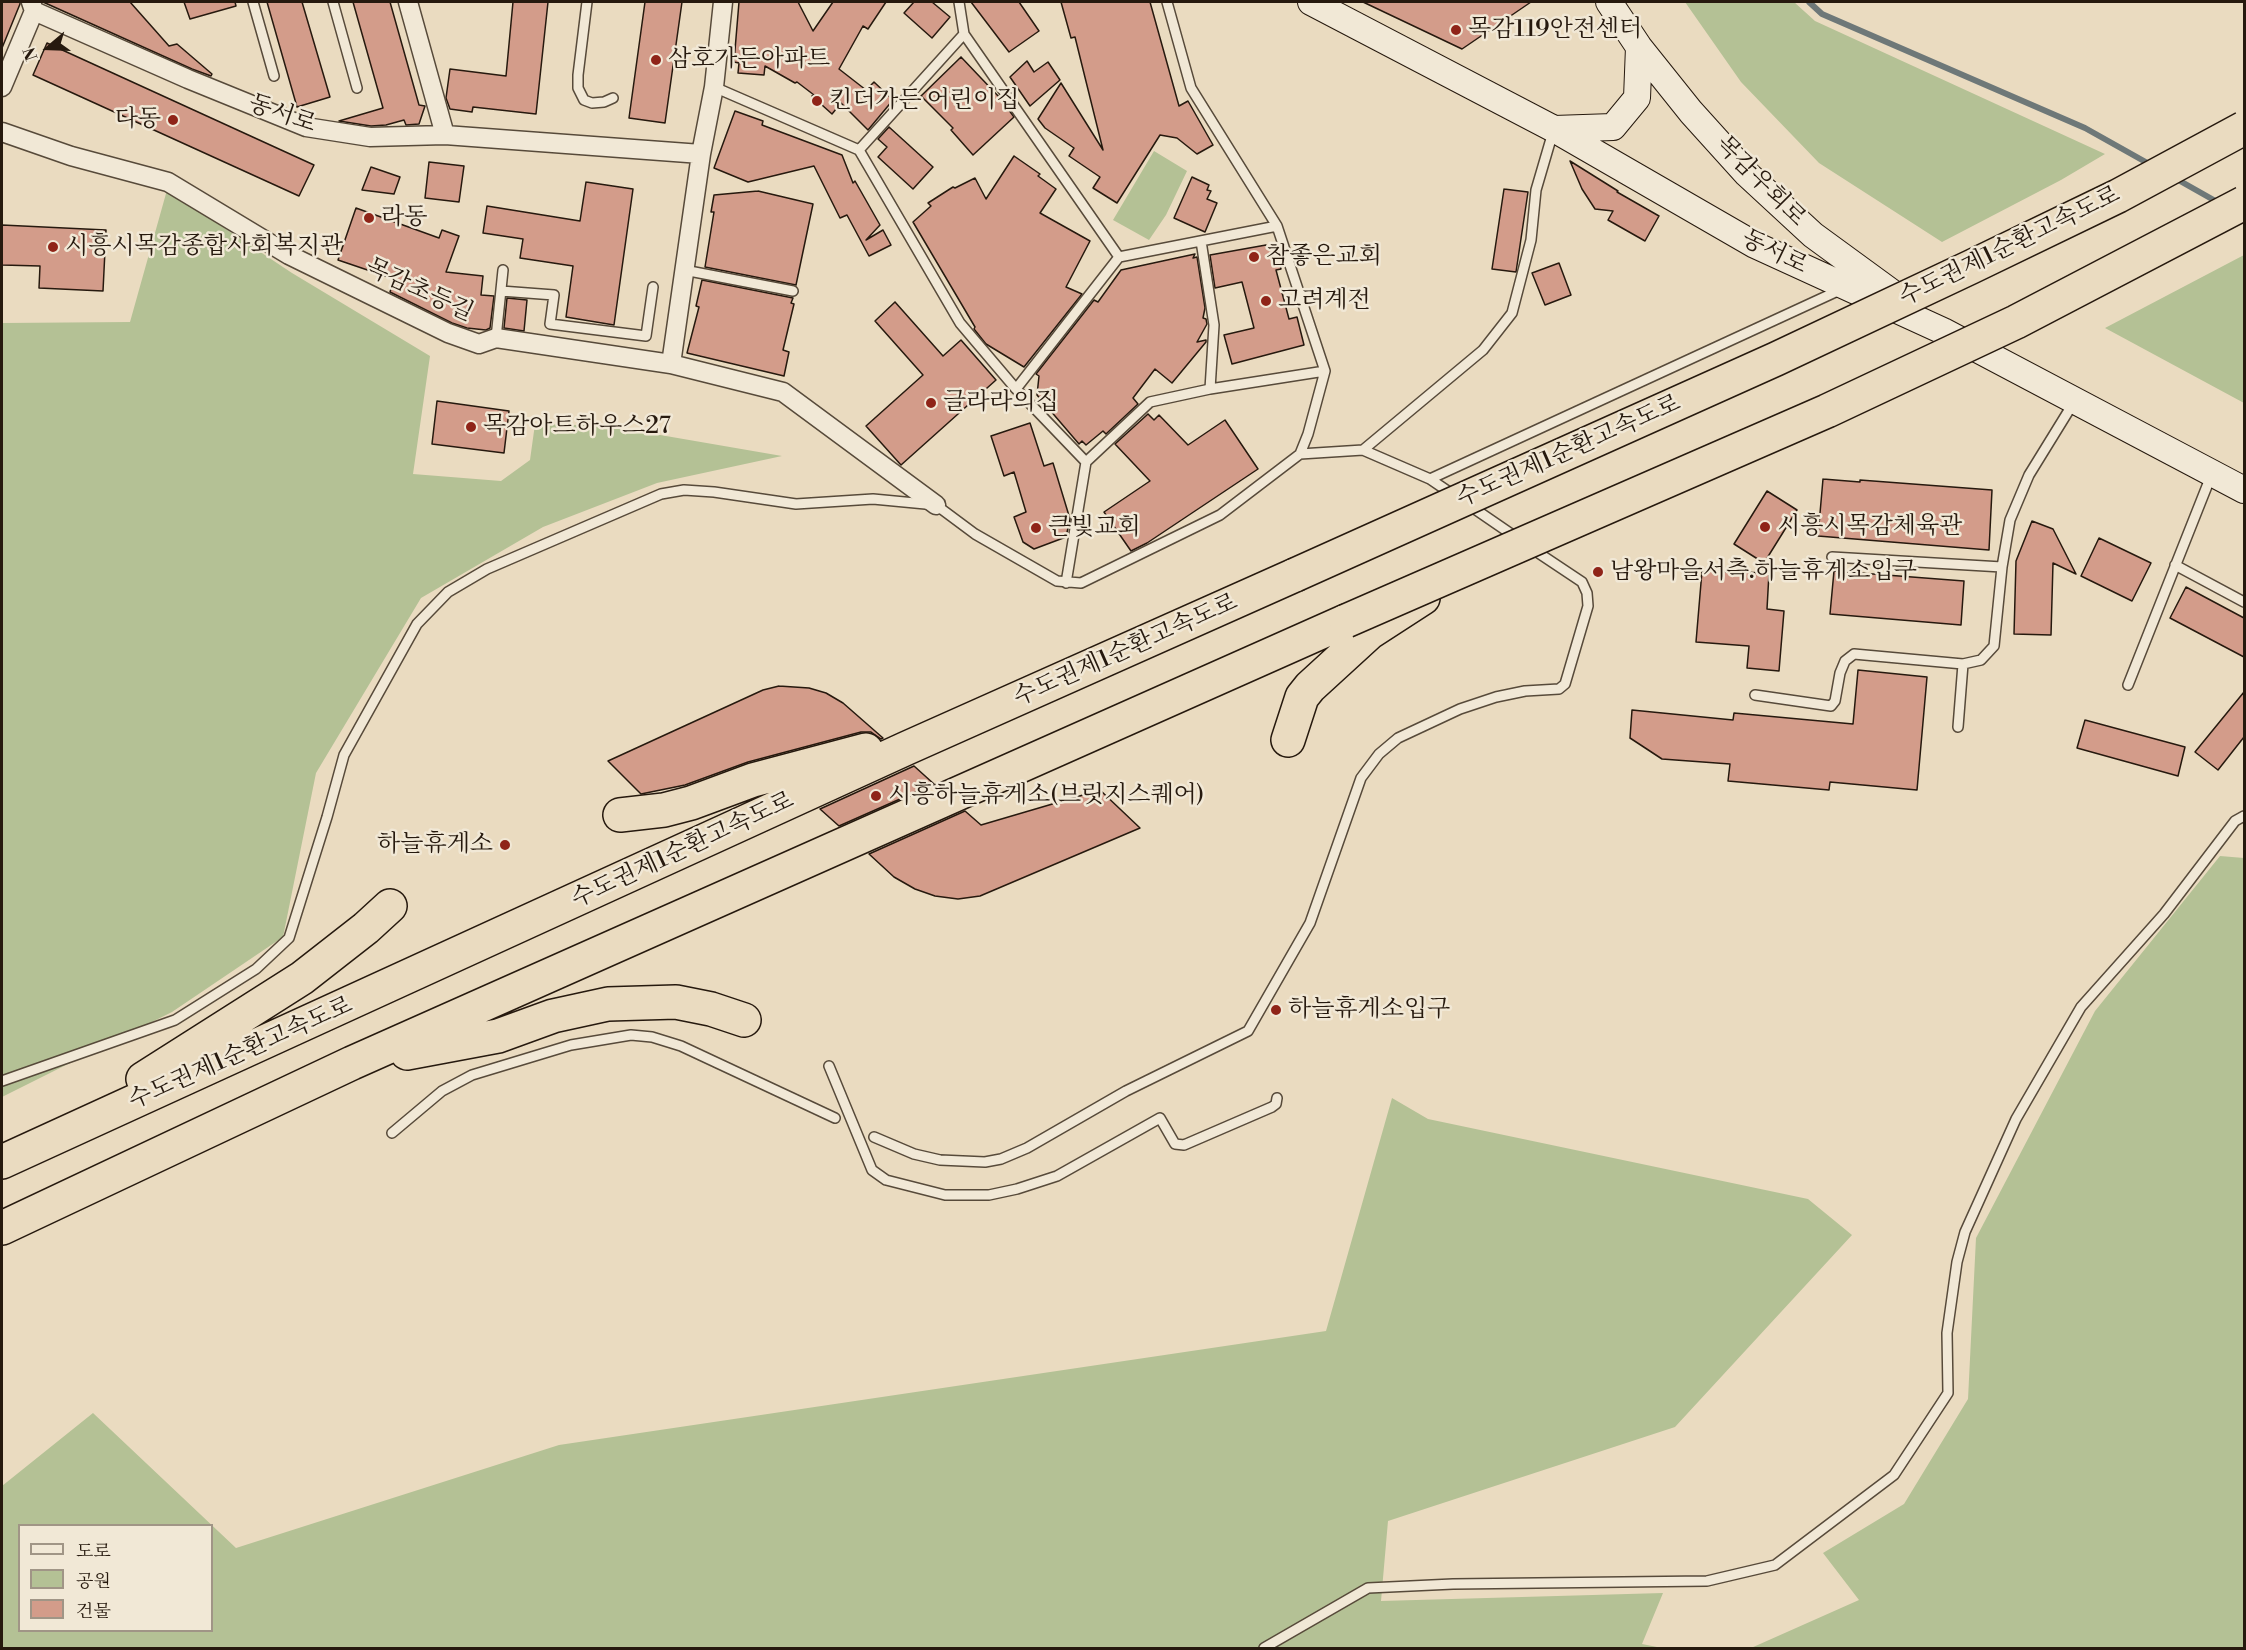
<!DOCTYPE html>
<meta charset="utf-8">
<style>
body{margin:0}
#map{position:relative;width:2246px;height:1650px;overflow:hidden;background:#eadbc0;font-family:"Libre Bodoni","Noto Serif KR",serif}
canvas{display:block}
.frame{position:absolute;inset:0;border:3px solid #26190e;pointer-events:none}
.legend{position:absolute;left:18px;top:1524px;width:195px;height:108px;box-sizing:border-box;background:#f1e8d6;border:2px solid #a09586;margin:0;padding:8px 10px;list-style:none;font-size:18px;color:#26190e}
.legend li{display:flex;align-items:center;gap:12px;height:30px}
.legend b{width:30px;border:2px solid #a09586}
.north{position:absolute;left:18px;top:18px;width:60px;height:60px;-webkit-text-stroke:4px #f1e8d6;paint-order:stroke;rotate:251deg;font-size:16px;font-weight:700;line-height:24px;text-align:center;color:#26190e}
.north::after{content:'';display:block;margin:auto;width:21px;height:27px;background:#26190e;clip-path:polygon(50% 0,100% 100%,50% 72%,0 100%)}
</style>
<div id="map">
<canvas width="2246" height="1650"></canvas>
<div class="frame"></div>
<ul class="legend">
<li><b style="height:8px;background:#f1e8d6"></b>도로</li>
<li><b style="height:16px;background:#b4c195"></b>공원</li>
<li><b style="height:16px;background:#d39c8a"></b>건물</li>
</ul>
<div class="north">N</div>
</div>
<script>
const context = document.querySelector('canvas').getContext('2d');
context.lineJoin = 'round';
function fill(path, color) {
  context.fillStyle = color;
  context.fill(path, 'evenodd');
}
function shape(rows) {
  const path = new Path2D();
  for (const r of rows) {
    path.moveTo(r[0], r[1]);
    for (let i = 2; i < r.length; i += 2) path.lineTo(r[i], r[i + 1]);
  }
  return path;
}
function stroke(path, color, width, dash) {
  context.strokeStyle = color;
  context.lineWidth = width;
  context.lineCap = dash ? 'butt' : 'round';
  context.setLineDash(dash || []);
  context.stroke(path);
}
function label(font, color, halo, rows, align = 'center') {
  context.font = font + ' "Libre Bodoni","Noto Serif KR",serif';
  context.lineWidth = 5;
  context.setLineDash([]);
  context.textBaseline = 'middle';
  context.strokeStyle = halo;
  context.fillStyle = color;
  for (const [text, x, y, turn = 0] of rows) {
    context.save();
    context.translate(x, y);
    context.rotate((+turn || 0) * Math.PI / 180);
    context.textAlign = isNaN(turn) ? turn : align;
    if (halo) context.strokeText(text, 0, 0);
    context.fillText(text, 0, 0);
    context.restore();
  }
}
fill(shape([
 [1685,2,1794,2,1815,21,2105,154,2061,180,1942,242,1819,163,1741,82],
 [1154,151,1187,171,1166,215,1149,240,1113,220],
 [167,190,292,273,430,356,413,474,501,481,530,460,535,424,608,426,782,456,657,483,543,527,421,598,316,773,283,937,172,1012,2,1097,2,323,130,322],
 [2244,255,2244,403,2105,328],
 [2220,856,2244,858,2244,1648,1751,1648,1859,1600,1823,1553,1904,1504,1968,1399,1976,1238,2095,1011],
 [1392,1098,1428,1119,1808,1199,1852,1235,1675,1427,1388,1521,1381,1601,1663,1593,1642,1644,1662,1648,2,1648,2,1486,93,1413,236,1548,559,1445,1326,1331],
 [20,1526,212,1526,212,1630,20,1630]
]), '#b4c195');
stroke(shape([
 [1809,2,1822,14,2085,128,2151,165],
 [2173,177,2219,203]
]), '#6e7878', 6);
const building = shape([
 [2,2,20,2,20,4,2,48,2,2],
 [43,2,130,2,169,46,177,44,212,74,211,76,192,69,43,2],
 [184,2,235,2,236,6,190,19,184,2],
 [267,2,302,2,330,97,297,107,267,2],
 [353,2,390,2,419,105,425,106,419,124,406,125,404,120,386,125,371,126,339,121,383,108,353,2],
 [513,2,548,2,536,114,473,107,472,112,450,109,446,98,450,69,506,76,513,2],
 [645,2,682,2,665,123,629,118,645,2],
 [739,2,798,2,813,31,833,2,886,2,868,29,863,26,839,69,866,90,874,82,893,100,868,130,841,103,832,114,812,96,814,95,797,82,795,83,765,66,764,75,738,73,739,63,734,62,739,2],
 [914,2,932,2,950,17,932,38,904,13,914,2],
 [971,2,1019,2,1039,31,1009,52,971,2],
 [1061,2,1150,2,1179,106,1188,101,1213,145,1197,154,1177,138,1160,135,1117,203,1093,188,1100,177,1069,156,1074,148,1045,128,1038,119,1061,83,1103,150,1075,37,1071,38,1061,2],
 [1363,2,1531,2,1462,49,1363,2],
 [47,43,314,165,299,196,33,75,47,43],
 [961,57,1000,98,1014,117,973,155,951,130,953,128,921,96,961,57],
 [1027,61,1034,72,1048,62,1060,80,1030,106,1010,77,1027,61],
 [735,111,763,121,762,125,842,155,853,183,855,181,880,225,866,240,883,230,891,245,869,256,847,215,840,218,814,166,748,182,714,168,735,111],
 [889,127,933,167,913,189,878,157,887,147,878,139,889,127],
 [1014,156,1040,174,1038,176,1056,189,1040,213,1090,241,1066,287,1082,294,1024,367,986,344,974,329,975,327,913,222,931,206,928,203,953,187,955,188,975,178,986,199,1014,156],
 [1570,161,1618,191,1617,192,1659,216,1645,241,1608,220,1613,211,1595,209,1582,189,1570,161],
 [429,162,464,166,459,202,425,198,429,162],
 [371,167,400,177,394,194,362,190,371,167],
 [1192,177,1209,185,1207,190,1211,191,1207,199,1217,203,1205,232,1174,218,1192,177],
 [586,182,633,189,614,325,566,317,573,266,520,258,523,239,483,233,487,206,580,221,586,182],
 [1504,189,1528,192,1516,272,1492,269,1504,189],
 [758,191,813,204,796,285,705,267,714,212,711,212,714,195,758,191],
 [356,208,439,238,442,230,459,236,446,272,483,276,481,295,494,296,490,328,486,330,467,328,452,323,390,292,394,279,338,260,356,208],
 [2,225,106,230,103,291,39,288,40,266,2,265,2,225],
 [1266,245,1278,257,1281,269,1276,270,1289,319,1297,317,1304,345,1232,364,1224,335,1254,328,1242,282,1215,288,1210,255,1266,245],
 [1195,254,1193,258,1197,257,1205,308,1203,318,1206,319,1207,324,1197,342,1206,340,1206,342,1172,383,1155,369,1133,398,1138,404,1106,434,1103,431,1086,445,1082,441,1079,444,1037,395,1039,376,1036,374,1094,300,1098,302,1121,270,1195,254],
 [1559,263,1571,295,1545,305,1532,273,1559,263],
 [702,280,793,298,791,303,794,304,783,350,789,352,784,376,687,353,699,307,696,306,702,280],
 [507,298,527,300,524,331,504,328,507,298],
 [895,302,943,356,961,340,996,380,901,465,866,426,923,375,875,321,895,302],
 [437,401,509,411,504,453,432,444,437,401],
 [1148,414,1154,420,1159,415,1188,445,1225,420,1258,469,1147,543,1131,551,1104,512,1150,481,1115,444,1148,414],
 [1030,423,1044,466,1053,463,1070,519,1066,537,1034,549,1023,542,1014,517,1026,512,1014,472,1004,476,991,436,1030,423],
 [1823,479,1860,482,1860,480,1992,490,1989,550,1818,536,1823,479],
 [1767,491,1797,510,1764,563,1734,544,1767,491],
 [2032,521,2053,529,2076,574,2053,563,2051,635,2014,634,2016,561,2032,521],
 [2099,538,2151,563,2132,601,2081,576,2099,538],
 [1702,571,1769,573,1767,609,1784,611,1779,671,1747,668,1749,646,1696,642,1702,571],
 [1834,571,1964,581,1961,625,1830,614,1834,571],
 [2186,587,2244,618,2244,657,2170,618,2186,587],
 [1858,670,1927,677,1917,790,1830,782,1829,790,1728,781,1730,764,1662,759,1630,738,1632,710,1733,720,1734,713,1853,724,1858,670],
 [779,686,809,688,826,693,843,703,883,738,881,739,871,732,861,732,748,762,685,785,641,794,608,761,763,690,779,686],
 [2244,692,2244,737,2218,770,2195,752,2244,692],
 [2085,720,2185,747,2178,776,2077,748,2085,720],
 [914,766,934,784,839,826,820,809,914,766],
 [1100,790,1140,828,980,896,958,899,935,896,915,889,894,877,869,854,965,811,981,825,1100,790]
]);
fill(building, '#d39c8a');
stroke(building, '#26190e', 1.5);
const lane = shape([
 [253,2,274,76],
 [333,2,357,88],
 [587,2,578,75,578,88,584,100,592,103,604,102,613,98],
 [959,2,964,34,859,150,960,323,1016,389,1086,462,1066,583],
 [1167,2,1191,88,1277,226,1325,371,1308,434,1300,454],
 [964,34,1119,257],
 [714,87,859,150],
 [1201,241,1214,325,1210,389],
 [684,270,793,291],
 [501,291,554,295,550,324,646,336,653,287],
 [496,338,503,270],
 [1016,389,1119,257,1277,226],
 [1363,450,1430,479],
 [1086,462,1150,402,1210,389,1325,371],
 [1455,496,1430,479,1842,289],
 [1469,505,1517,538],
 [1832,557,2002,567],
 [2175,565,2244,602],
 [2128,685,2211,476],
 [1755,695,1831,706,1835,701,1840,673,1845,661,1854,654,1963,664,1981,660,1994,646,2002,567,2010,520,2029,475,2074,402],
 [1958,727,1963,664],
 [829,1066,872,1170,886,1180,945,1195,989,1195,1017,1189,1057,1176,1160,1118,1175,1144,1184,1145,1272,1107,1276,1104,1277,1098],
 [2,1081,175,1020,256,969,289,938,327,817,344,755,417,624,448,592,487,569,661,494,684,490,714,492,796,504,873,499,936,505,975,534,1057,581,1081,583,1220,515,1300,454,1363,450,1483,350,1512,313,1531,240,1536,190,1553,132],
 [392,1133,442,1091,472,1075,571,1045,631,1035,652,1037,681,1046,835,1118],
 [874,1137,914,1154,940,1160,985,1162,1001,1159,1027,1148,1126,1091,1248,1031,1310,923,1361,778,1379,754,1398,738,1460,709,1496,697,1525,691,1559,689,1565,684,1588,606,1587,593,1582,582,1531,548],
 [1264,1648,1368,1588,1453,1584,1707,1581,1775,1565,1894,1475,1948,1393,1947,1333,1957,1262,1965,1232,2016,1119,2081,1007,2164,914,2235,821,2244,816]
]);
const street = shape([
 [31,2,34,11,188,79,306,127,370,137,445,135,701,154],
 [408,2,445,135],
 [2,87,34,11],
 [2,132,71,156,168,182,289,255,448,333,479,344,496,338,671,364,701,154,714,87,723,2],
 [671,364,783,392,936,505]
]);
const secondary = shape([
 [1311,2,1554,129,1755,245,1943,331,2244,490],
 [1609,2,1639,47,1691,112,1747,174,1813,235,1902,300],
 [1554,129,1613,127,1637,98,1639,47]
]);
const highway = shape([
 [1288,740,1302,697,1310,687,1369,633,1423,598],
 [620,815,664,810,691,803,753,780,866,750],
 [407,1053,498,1036,553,1016,608,1004,676,1002,711,1009,744,1020],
 [143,1079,302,978,366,928,390,906],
 [2,1162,907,748,1295,575],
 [2,1228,352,1063,1346,621]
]);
stroke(lane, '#574a3a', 12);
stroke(street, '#574a3a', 21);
stroke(secondary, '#26190e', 28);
stroke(highway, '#26190e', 36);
stroke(lane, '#f1e8d6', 9);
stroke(street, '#f1e8d6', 18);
stroke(secondary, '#f1e8d6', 26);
stroke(highway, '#eadbc0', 33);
const highwayBridge = shape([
 [1295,575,1776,359,1971,267,2118,196,2244,128],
 [1346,621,1827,411,2016,322,2244,203]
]);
stroke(highwayBridge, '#26190e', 36, []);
stroke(highwayBridge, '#eadbc0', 33);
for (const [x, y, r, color] of [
 [1456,30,6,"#8f2418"],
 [656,60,6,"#8f2418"],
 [817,101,6,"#8f2418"],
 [173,120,6,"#8f2418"],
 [369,218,6,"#8f2418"],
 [53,247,6,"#8f2418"],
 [1254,257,6,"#8f2418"],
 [1266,301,6,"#8f2418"],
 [931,403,6,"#8f2418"],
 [471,427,6,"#8f2418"],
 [1765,527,6,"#8f2418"],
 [1036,528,6,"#8f2418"],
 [1598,572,6,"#8f2418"],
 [876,796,6,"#8f2418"],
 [505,845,6,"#8f2418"],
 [1276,1010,6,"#8f2418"]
]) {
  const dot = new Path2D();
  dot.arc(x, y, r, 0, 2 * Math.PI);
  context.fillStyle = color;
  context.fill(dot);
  stroke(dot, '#f1e8d6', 2);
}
label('24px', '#26190e', '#f1e8d6', [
 ["목감119안전센터",1468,30],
 ["삼호가든아파트",668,60],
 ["킨더가든 어린이집",829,101],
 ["다동",161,120,"right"],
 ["라동",381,218],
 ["시흥시목감종합사회복지관",65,247],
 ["참좋은교회",1266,257],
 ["고려계전",1278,301],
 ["글라라의집",943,403],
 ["목감아트하우스27",483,427],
 ["시흥시목감체육관",1777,527],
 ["큰빛교회",1048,528],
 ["남왕마을서측.하늘휴게소입구",1610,572],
 ["시흥하늘휴게소(브릿지스퀘어)",888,796],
 ["하늘휴게소",493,845,"right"],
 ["하늘휴게소입구",1288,1010]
], 'left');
label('24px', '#26190e', '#f1e8d6', [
 ["동서로",282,115,19],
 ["목감우회로",1760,182,45],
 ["수도권제1순환고속도로",2010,247,-26],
 ["동서로",1774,253,26],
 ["목감초등길",419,291,25],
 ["수도권제1순환고속도로",1569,452,-24],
 ["수도권제1순환고속도로",1126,651,-24],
 ["수도권제1순환고속도로",683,851,-25],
 ["수도권제1순환고속도로",241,1054,-24]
]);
</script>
